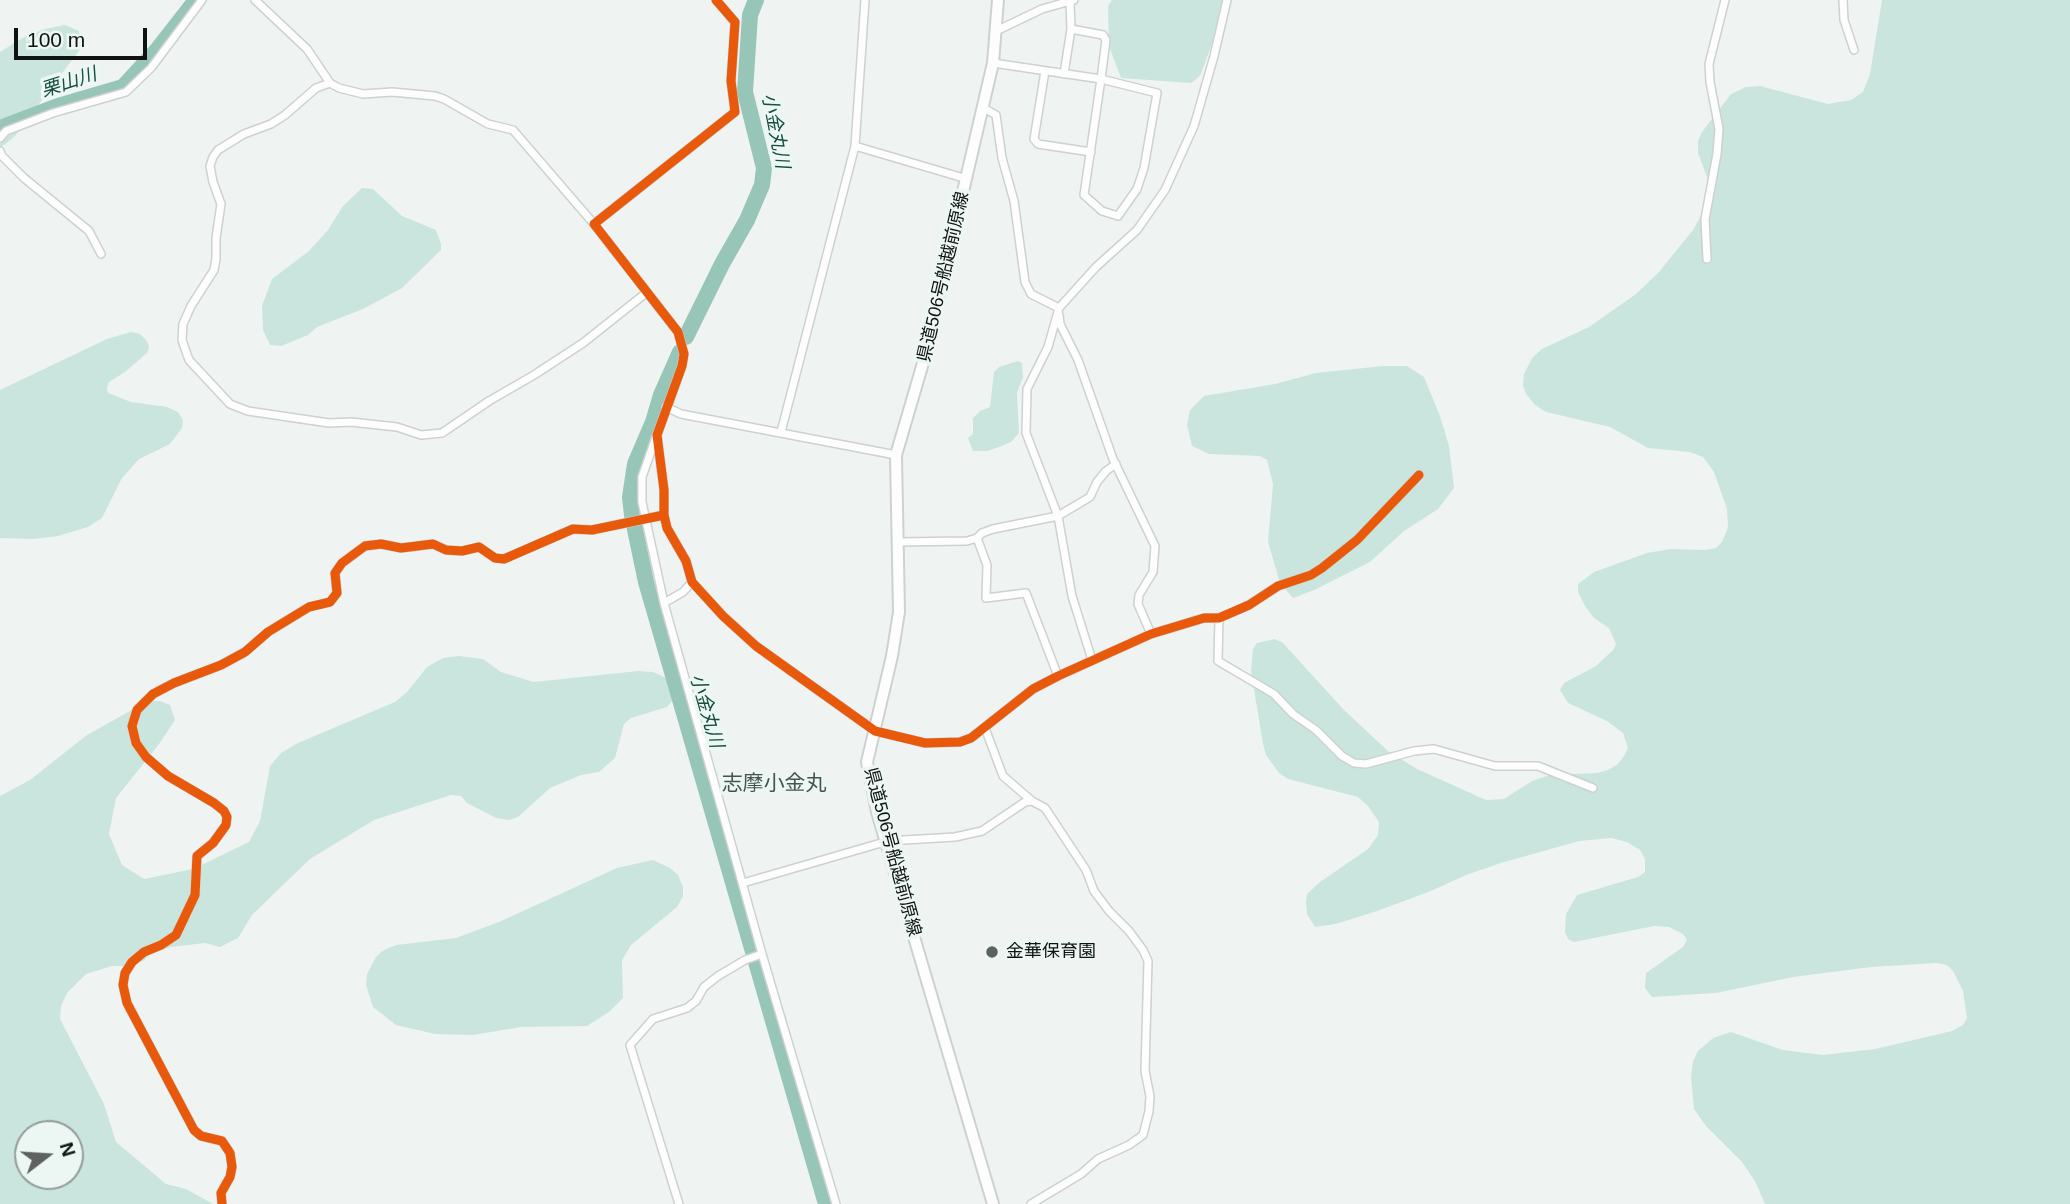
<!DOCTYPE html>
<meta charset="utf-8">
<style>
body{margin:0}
#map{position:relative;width:2070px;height:1204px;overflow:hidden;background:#eff4f2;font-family:Helvetica,sans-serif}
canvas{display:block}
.north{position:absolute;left:14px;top:1120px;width:70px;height:70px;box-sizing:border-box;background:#ecf7f3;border:2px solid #949c99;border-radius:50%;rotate:73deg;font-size:19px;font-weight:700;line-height:28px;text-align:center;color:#0f1311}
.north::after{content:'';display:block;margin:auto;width:24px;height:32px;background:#5d6260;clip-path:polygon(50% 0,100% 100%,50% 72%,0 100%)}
.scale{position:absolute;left:14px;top:28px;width:133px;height:32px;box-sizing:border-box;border:4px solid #0f1311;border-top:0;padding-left:9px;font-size:21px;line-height:24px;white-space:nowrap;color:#0f1311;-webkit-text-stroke:5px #ecf7f3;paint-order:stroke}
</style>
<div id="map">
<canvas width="2070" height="1204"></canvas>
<div class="north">N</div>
<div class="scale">100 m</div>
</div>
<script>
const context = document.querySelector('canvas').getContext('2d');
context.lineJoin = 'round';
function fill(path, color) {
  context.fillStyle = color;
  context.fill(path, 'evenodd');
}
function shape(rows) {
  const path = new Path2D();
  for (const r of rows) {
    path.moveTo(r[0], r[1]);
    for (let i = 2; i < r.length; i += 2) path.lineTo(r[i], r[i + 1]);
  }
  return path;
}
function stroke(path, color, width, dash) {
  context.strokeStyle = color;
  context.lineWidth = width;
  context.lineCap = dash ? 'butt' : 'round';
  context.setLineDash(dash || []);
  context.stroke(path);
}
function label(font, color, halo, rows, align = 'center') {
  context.font = font + ' Helvetica,"Noto Sans JP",sans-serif';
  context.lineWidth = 7;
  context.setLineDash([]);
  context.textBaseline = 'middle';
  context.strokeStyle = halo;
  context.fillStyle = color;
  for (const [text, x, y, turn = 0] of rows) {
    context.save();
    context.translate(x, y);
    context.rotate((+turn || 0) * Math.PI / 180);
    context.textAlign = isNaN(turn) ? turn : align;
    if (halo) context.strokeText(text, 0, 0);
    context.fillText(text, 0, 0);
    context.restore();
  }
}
fill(shape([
 [1112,0,1223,0,1220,22,1200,76,1191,83,1121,78,1109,46,1108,6],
 [1882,0,2070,0,2070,1204,1765,1204,1755,1181,1742,1162,1706,1126,1694,1109,1691,1077,1693,1061,1698,1051,1713,1038,1731,1032,1783,1050,1823,1055,1875,1049,1952,1031,1963,1025,1967,1018,1963,991,1953,971,1947,965,1937,963,1871,967,1793,977,1716,993,1652,997,1645,988,1646,973,1683,947,1687,940,1683,934,1669,927,1654,926,1574,942,1568,939,1565,932,1566,914,1577,895,1638,877,1645,872,1645,859,1640,850,1627,842,1611,838,1579,841,1501,863,1466,875,1431,891,1377,911,1336,924,1315,927,1307,914,1306,901,1307,894,1320,882,1368,849,1378,835,1379,822,1368,806,1358,797,1288,779,1279,773,1266,755,1263,744,1251,671,1253,649,1257,643,1275,639,1283,643,1344,710,1388,751,1417,769,1486,800,1504,799,1532,781,1550,775,1597,773,1608,770,1618,764,1624,756,1628,748,1623,733,1607,721,1568,703,1560,690,1564,683,1596,666,1613,650,1616,644,1609,628,1594,618,1585,606,1578,592,1578,584,1594,572,1647,553,1670,549,1704,550,1716,548,1722,542,1728,527,1727,509,1714,472,1703,457,1690,452,1648,448,1610,427,1546,412,1535,405,1526,394,1523,386,1524,374,1532,358,1542,349,1589,327,1636,294,1659,272,1693,230,1703,212,1709,189,1707,177,1698,153,1698,141,1702,132,1731,94,1746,87,1760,86,1828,104,1851,100,1863,92,1870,74],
 [65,25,79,31,81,48,15,136,0,148,0,52,24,37,45,29],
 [362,188,373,189,402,216,436,230,441,244,441,250,402,288,363,309,317,327,308,335,281,346,270,345,263,330,262,306,272,279,309,251,328,230,343,206],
 [131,332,140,334,147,341,149,347,147,353,125,372,109,382,107,388,108,393,131,402,167,407,178,412,183,420,182,428,170,444,139,459,122,478,102,518,88,527,58,536,34,539,0,538,0,390,107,339],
 [1018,361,1022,363,1023,377,1017,393,1019,433,1011,442,999,447,987,451,973,451,968,438,973,434,973,418,980,411,990,407,994,372,999,367],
 [1383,366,1407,366,1424,377,1440,416,1449,446,1454,488,1438,509,1404,531,1370,562,1314,590,1293,598,1280,583,1268,542,1273,484,1267,460,1260,456,1209,454,1192,446,1187,425,1190,410,1204,396,1275,384,1316,373],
 [459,656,483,659,501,672,534,682,638,671,653,672,671,680,672,701,667,707,631,718,624,724,615,758,599,772,581,775,550,788,518,817,509,820,496,818,467,803,461,796,451,795,374,820,310,859,252,915,238,938,220,947,205,943,170,947,152,953,143,961,123,966,112,966,86,974,67,993,61,1006,60,1019,104,1104,116,1142,166,1184,186,1189,213,1204,0,1204,0,796,30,780,87,735,148,701,160,701,170,705,175,720,159,744,116,798,109,834,122,865,144,879,193,869,249,842,260,821,270,766,281,753,298,743,395,702,407,692,427,667,443,658],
 [28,1134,70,1134,70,1176,28,1176],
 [653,860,670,868,678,875,683,887,683,896,677,907,631,945,622,960,623,998,609,1012,587,1026,521,1027,473,1035,435,1034,396,1025,373,1007,366,985,367,974,376,957,382,951,396,945,456,938,499,922,617,868]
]), '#cae5dd');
stroke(shape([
 [0,128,58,106,123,87,157,50,196,0],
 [686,337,722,264,747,220,762,185,764,168,745,92,750,15,756,0],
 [680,352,661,395,653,422,635,464,630,497,632,515,646,582,826,1204]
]), '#97c6b9', 16);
const minor = shape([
 [255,0,307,49,330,83,339,88,363,94,392,92,435,96,444,99,488,124,513,130,594,224],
 [716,0,735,22,731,81,735,112,594,224,678,332,684,354,682,366,657,435,664,490,664,515,667,528,686,561,692,582,723,616,756,646,875,731,925,743,960,742,971,738,1033,689,1058,676,1151,634,1204,618,1219,618,1249,605,1278,586,1311,575,1322,568,1357,540,1419,475],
 [1843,0,1844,20,1854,50],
 [996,31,1042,9,1074,0],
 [993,63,1101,79,1106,40,1103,35,1071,29],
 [1045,71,1034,139,1038,144,1091,152],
 [1064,74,1071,29,1070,2],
 [1101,79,1157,93,1144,168,1137,189,1118,216,1102,211,1084,195,1101,79],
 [330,83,316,88,285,115,271,124,244,134,218,150,213,157,210,166,213,182,221,204,216,238,216,259,214,270,191,306,183,324,182,340,189,360,230,404,248,411,329,423,351,422,397,427,421,435,442,433,489,401,534,375,583,343,646,293],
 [982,107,996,115,1002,158,1014,201,1025,282,1031,294,1059,308],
 [0,138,6,131,53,113,126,92,151,68,202,0],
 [855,146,967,179],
 [0,151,2,156,24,178,89,231,101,254],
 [1707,259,1705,219,1717,154,1719,129,1710,82,1709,64,1725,0],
 [1059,315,1060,324,1078,360,1113,459,1155,546,1153,572,1139,595,1138,604,1151,634],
 [666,407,681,414,896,455],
 [781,432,855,146,865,0],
 [656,437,642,477,642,502,664,603],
 [977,538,987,565,986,598,1026,593,1058,676],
 [898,542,967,541,977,538,982,533,993,529,1058,516,1090,497,1097,482,1106,471,1116,464],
 [692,582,683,592,664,603,762,954,836,1204],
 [1219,618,1218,661,1274,694,1293,714,1316,730,1342,756,1354,763,1366,764,1414,751,1434,749,1495,766,1538,766,1593,788],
 [1092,660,1072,596,1058,516,1026,433,1027,389,1048,347,1059,308,1096,267,1137,230,1165,190,1194,126,1214,56,1227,0],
 [985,728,1003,776,1032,801,1045,808,1086,870,1094,891,1109,911,1129,931,1143,950,1148,961,1145,1071,1150,1096,1149,1111,1143,1135,1129,1145,1098,1159,1081,1174,1031,1204],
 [743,883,888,841,955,837,982,831,1025,802,1032,801],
 [222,1204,221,1193,230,1177,232,1167,230,1153,222,1141,201,1136,194,1130,127,1003,123,985,125,973,132,962,144,952,161,945,176,935,195,895,197,856,213,843,226,825,227,817,224,811,214,803,168,776,146,757,136,743,132,726,137,710,153,694,174,683,221,665,245,652,268,632,309,607,330,602,337,593,335,573,342,563,365,546,381,544,401,548,433,544,446,550,462,551,479,547,495,558,504,559,573,529,592,530,664,515],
 [679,1204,630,1045,653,1019,687,1008,696,1001,704,987,718,976,745,960,762,954]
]);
const secondary = shape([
 [993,1204,877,812,867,762,892,656,899,612,896,455,923,363,993,63,998,0]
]);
stroke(minor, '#cdd1cf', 10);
stroke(secondary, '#cdd1cf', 14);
stroke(minor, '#fdfdfd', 7);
stroke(secondary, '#fdfdfd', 10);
stroke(shape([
 [716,0,735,22,731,81,735,112,594,224,678,332,684,354,682,366,657,435,664,490,664,515,667,528,686,561,692,582,723,616,756,646,875,731,925,743,960,742,971,738,1033,689,1058,676,1151,634,1204,618,1219,618,1249,605,1278,586,1311,575,1322,568,1357,540,1419,475],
 [222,1204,221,1193,230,1177,232,1167,230,1153,222,1141,201,1136,194,1130,127,1003,123,985,125,973,132,962,144,952,161,945,176,935,195,895,197,856,213,843,226,825,227,817,224,811,214,803,168,776,146,757,136,743,132,726,137,710,153,694,174,683,221,665,245,652,268,632,309,607,330,602,337,593,335,573,342,563,365,546,381,544,401,548,433,544,446,550,462,551,479,547,495,558,504,559,573,529,592,530,664,515]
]), '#e8590c', 9);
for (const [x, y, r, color] of [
 [992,952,7,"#5d6260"]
]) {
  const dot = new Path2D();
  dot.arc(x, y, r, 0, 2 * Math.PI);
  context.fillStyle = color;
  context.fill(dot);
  stroke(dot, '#ecf7f3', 2.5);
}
label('18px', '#0f1311', '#ecf7f3', [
 ["県道506号船越前原線",944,277,-77],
 ["県道506号船越前原線",892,852,75]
]);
label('18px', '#0f1311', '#ecf7f3', [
 ["金華保育園",1006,952]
], 'left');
label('italic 19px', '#174e41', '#ecf7f3', [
 ["栗山川",69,83,-18],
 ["小金丸川",775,131,79],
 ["小金丸川",706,711,74]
]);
label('21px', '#48524f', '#ecf7f3', [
 ["志摩小金丸",774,784]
]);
</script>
